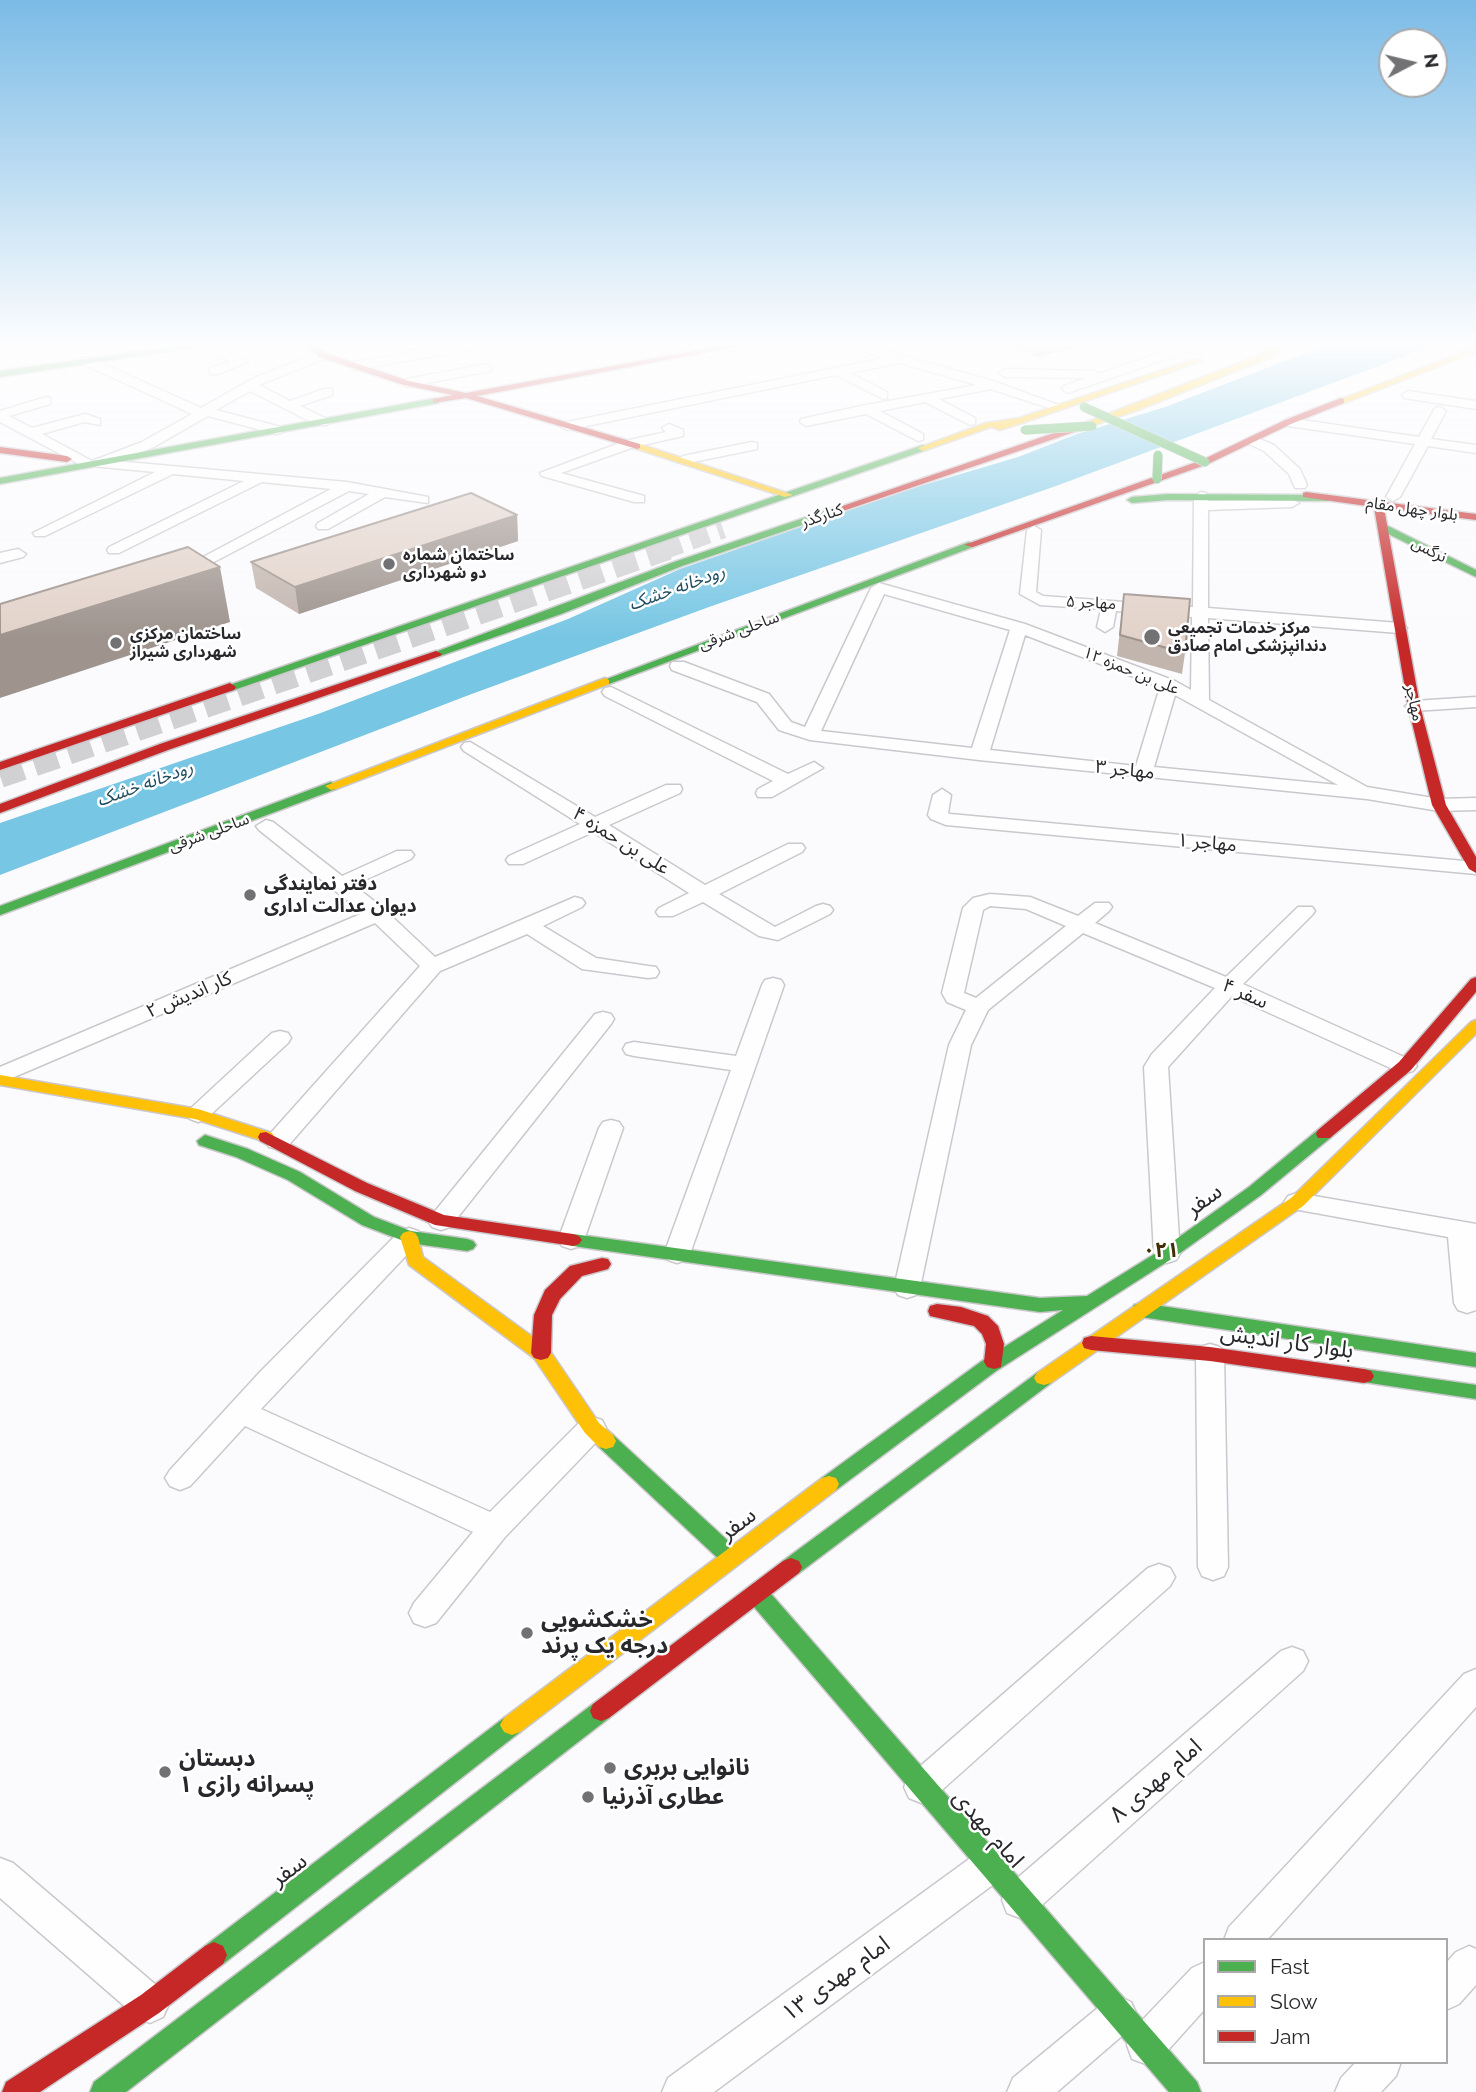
<!DOCTYPE html>
<meta charset="utf-8">
<style>
body{margin:0}
#map{position:relative;width:1476px;height:2092px;overflow:hidden;background:#fbfafd;font-family:Raleway,sans-serif}
canvas{display:block}
.legend{position:absolute;left:1203px;top:1938px;width:245px;height:126px;box-sizing:border-box;background:#fff;border:2px solid #a9a9aa;margin:0;padding:9px 12px;list-style:none;font-size:21px;color:#28272b}
.legend li{display:flex;align-items:center;gap:14px;height:35px}
.legend b{width:35px;border:2px solid #a9a9aa}
.north{position:absolute;left:1378px;top:28px;width:70px;height:70px;box-sizing:border-box;background:#fff;border:2px solid #a9a9aa;border-radius:50%;rotate:83deg;font-size:19px;font-weight:700;line-height:28px;text-align:center;color:#28272b}
.north::after{content:'';display:block;margin:auto;width:24px;height:32px;background:#727174;clip-path:polygon(50% 0,100% 100%,50% 72%,0 100%)}
</style>
<div id="map">
<canvas width="1476" height="2092"></canvas>
<ul class="legend">
<li><b style="height:9px;background:#4caf50"></b>Fast</li>
<li><b style="height:9px;background:#ffc107"></b>Slow</li>
<li><b style="height:9px;background:#c62828"></b>Jam</li>
</ul>
<div class="north">N</div>
</div>
<script>
const context = document.querySelector('canvas').getContext('2d');
context.lineJoin = 'round';
function fill(path, color) {
  context.fillStyle = color;
  context.fill(path, 'evenodd');
}
function shape(rows) {
  const path = new Path2D();
  for (const r of rows) {
    path.moveTo(r[0], r[1]);
    for (let i = 2; i < r.length; i += 2) path.lineTo(r[i], r[i + 1]);
  }
  return path;
}
function stroke(path, color, width, dash) {
  context.strokeStyle = color;
  context.lineWidth = width;
  context.lineCap = dash ? 'butt' : 'round';
  context.setLineDash(dash || []);
  context.stroke(path);
}
function label(font, color, halo, rows, align = 'center') {
  context.font = font + ' Raleway,"Noto Sans Arabic",sans-serif';
  context.lineWidth = 5;
  context.setLineDash([]);
  context.textBaseline = 'middle';
  context.strokeStyle = halo;
  context.fillStyle = color;
  for (const [text, x, y, turn = 0] of rows) {
    context.save();
    context.translate(x, y);
    context.rotate((+turn || 0) * Math.PI / 180);
    context.textAlign = isNaN(turn) ? turn : align;
    if (halo) context.strokeText(text, 0, 0);
    context.fillText(text, 0, 0);
    context.restore();
  }
}
fill(shape([
 [1327,345,1435,345,1056,486,709,607,469,695,0,875,0,823,318,714,568,619,680,569,910,489,1018,457,1077,434,1165,407]
]), '#77c6e4');
stroke(shape([
 [663,550,723,529]
]), '#d1d0d3', 19, [19, 10]);
stroke(shape([
 [0,776,668,548]
]), '#d1d0d3', 24, [24, 12]);
const street = shape([
 [196,345,212,345,248,362,218,374,210,374,210,368,231,362,196,345],
 [452,345,479,345,473,349,354,370,348,366,354,362,452,345],
 [845,345,865,345,996,382,1064,407,1058,411,991,389,939,399,975,418,975,424,970,425,925,402,880,411,923,434,923,440,918,441,866,414,806,426,800,422,801,419,866,405,977,385,900,363,850,373,887,392,887,398,883,399,836,375,567,430,561,426,567,422,885,358,845,345],
 [1178,345,1196,346,1220,345,1196,354,1181,350,1178,345],
 [1170,349,1176,353,1174,356,1068,393,1062,389,1064,386,1086,378,1005,377,999,373,1005,369,1094,371,1099,374,1170,349],
 [322,351,326,352,326,358,259,385,290,401,324,389,332,389,332,395,300,406,327,419,327,425,317,425,250,391,216,410,281,427,281,433,276,434,208,416,152,448,116,461,347,482,428,497,428,503,385,497,328,529,318,529,316,526,318,523,369,494,349,491,193,573,185,568,188,565,331,489,262,482,119,553,109,553,107,550,109,547,244,481,173,474,45,536,35,536,33,533,155,472,81,465,0,422,0,411,46,397,50,398,50,404,9,416,32,428,85,414,100,419,100,425,84,422,42,434,92,461,142,442,192,414,83,364,83,358,91,358,201,408,254,378,322,351],
 [486,364,492,368,490,371,407,387,401,383,407,379,486,364],
 [1408,391,1476,401,1476,409,1404,398,1402,395,1408,391],
 [1440,407,1446,411,1431,439,1476,445,1476,453,1428,446,1400,497,1393,501,1386,497,1415,444,1288,426,1282,422,1288,418,1419,437,1435,408,1440,407],
 [669,424,683,430,683,436,634,447,561,473,644,496,644,502,634,502,542,476,540,473,625,441,666,432,662,428,669,424],
 [1252,436,1274,445,1300,469,1307,485,1305,488,1295,488,1289,474,1264,451,1247,443,1245,440,1252,436],
 [752,442,757,443,757,449,683,464,676,460,683,456,752,442],
 [1201,492,1206,493,1208,501,1292,499,1299,503,1292,507,1208,510,1208,608,1399,623,1407,628,1399,633,1208,618,1209,700,1367,787,1439,799,1476,798,1476,810,1439,811,1367,799,979,760,810,740,779,730,757,702,672,670,670,666,672,662,684,662,769,694,791,722,805,727,871,588,879,583,1025,624,1175,681,1191,690,1192,617,1116,611,1113,627,1105,632,1097,627,1101,609,1040,605,1020,594,1027,530,1034,526,1041,530,1036,592,1043,596,1193,607,1194,496,1201,492],
 [884,594,1010,630,972,748,821,731,884,594],
 [1025,635,1160,687,1136,766,990,750,1025,635],
 [1175,695,1338,785,1154,767,1175,695],
 [18,549,26,554,23,557,0,563,0,553,18,549],
 [611,687,788,774,814,762,823,768,772,797,758,797,756,793,758,789,773,781,605,696,602,692,605,688,611,687],
 [1476,697,1476,707,1414,711,1405,706,1414,701,1476,697],
 [470,742,595,817,666,785,680,785,682,789,680,793,609,825,705,885,788,844,802,844,805,848,802,852,719,894,775,927,816,906,823,904,830,906,833,910,830,914,778,940,759,936,703,902,673,916,659,916,656,912,659,908,689,893,593,832,523,864,509,864,506,860,509,856,580,824,464,751,461,747,464,743,470,742],
 [942,789,951,795,948,813,950,814,1475,862,1476,874,946,825,931,819,928,815,933,795,942,789],
 [266,820,273,822,342,876,397,851,411,851,414,855,411,859,354,885,385,910,435,957,575,897,582,899,585,903,582,907,543,926,596,958,648,966,656,967,659,972,656,977,648,978,582,969,527,934,440,971,287,1147,278,1149,269,1147,266,1141,269,1135,420,966,375,923,0,1083,0,1067,363,913,259,830,256,826,266,820],
 [990,894,1030,897,1078,916,1095,903,1109,903,1112,907,1109,911,1095,923,1226,977,1298,907,1312,907,1315,911,1312,915,1243,984,1413,1061,1417,1066,1413,1071,1405,1073,1397,1071,1232,996,1168,1067,1180,1254,1176,1260,1167,1263,1158,1260,1154,1254,1144,1067,1152,1054,1215,988,1083,933,988,1010,971,1045,920,1288,916,1295,907,1298,898,1295,894,1288,949,1045,966,1010,947,1002,942,993,963,908,973,898,990,894],
 [990,906,1026,909,1066,926,976,998,964,993,983,910,990,906],
 [773,978,781,980,784,985,690,1254,686,1260,677,1263,668,1260,664,1254,731,1070,634,1056,626,1054,623,1049,626,1044,634,1042,736,1056,762,985,765,980,773,978],
 [603,1012,611,1014,614,1019,611,1024,450,1227,441,1230,432,1227,428,1221,432,1215,595,1014,603,1012],
 [280,1031,288,1033,291,1038,288,1043,206,1119,198,1122,190,1119,186,1114,190,1109,272,1033,280,1031],
 [611,1120,619,1122,623,1128,584,1240,580,1246,571,1249,562,1246,558,1240,599,1128,603,1122,611,1120],
 [1297,1193,1476,1224,1476,1310,1467,1313,1458,1310,1454,1303,1448,1237,1288,1208,1284,1202,1288,1196,1297,1193],
 [409,1228,418,1231,422,1237,418,1243,261,1409,490,1512,582,1420,592,1417,602,1420,606,1428,602,1436,505,1537,436,1623,425,1627,414,1623,409,1613,414,1603,473,1532,245,1426,190,1486,180,1490,170,1486,165,1478,170,1470,260,1372,400,1231,409,1228],
 [1210,1344,1220,1347,1224,1354,1228,1567,1224,1576,1213,1580,1202,1576,1198,1567,1196,1354,1200,1347,1210,1344],
 [1159,1564,1170,1568,1175,1577,1170,1586,933,1798,921,1803,909,1798,904,1787,909,1776,1148,1568,1159,1564],
 [1292,1647,1303,1651,1308,1661,1303,1671,1033,1913,1020,1918,1007,1913,1002,1900,1007,1887,1281,1651,1292,1647],
 [1476,1669,1476,1707,1267,1940,1224,1940,1229,1927,1464,1674,1476,1669],
 [989,1849,1002,1854,1007,1866,1002,1878,714,2092,662,2092,668,2078,976,1854,989,1849],
 [0,1858,13,1863,163,1991,169,2004,163,2017,150,2023,137,2017,0,1898,0,1858],
 [1469,1946,1476,1949,1476,1985,1459,2004,1446,2010,1446,1963,1456,1952,1469,1946],
 [1205,1962,1205,2009,1160,2059,1146,2064,1132,2059,1127,2045,1132,2031,1192,1968,1205,1962],
 [1118,1996,1131,2002,1137,2015,1131,2028,1057,2092,1007,2092,1013,2078,1105,2002,1118,1996],
 [1356,2062,1401,2062,1396,2076,1381,2092,1335,2092,1341,2078,1356,2062]
]);
const fast = shape([
 [186,345,209,345,0,377,0,371,186,345],
 [436,398,440,401,439,403,0,484,0,478,436,398],
 [923,445,928,448,926,450,234,690,230,691,224,687,923,445],
 [1168,494,1328,495,1333,498,1328,501,1168,500,1132,503,1127,500,1132,497,1168,494],
 [836,507,840,508,840,512,682,566,561,614,440,656,430,654,674,562,836,507],
 [1378,525,1386,525,1476,570,1476,577,1378,529,1378,525],
 [969,542,974,545,973,547,609,684,601,684,599,682,969,542],
 [331,782,337,786,336,789,0,915,0,906,331,782],
 [1324,1129,1332,1134,1330,1138,1261,1195,1173,1258,996,1371,836,1490,829,1492,822,1490,819,1484,822,1478,982,1361,1063,1310,1040,1312,573,1246,567,1244,564,1240,567,1236,573,1234,1040,1298,1087,1296,1161,1250,1249,1187,1318,1130,1324,1129],
 [205,1135,248,1149,300,1172,374,1217,411,1231,467,1239,473,1241,476,1245,473,1249,467,1251,409,1243,362,1225,288,1180,236,1157,199,1145,197,1141,205,1135],
 [1141,1303,1476,1353,1476,1367,1141,1317,1134,1315,1132,1310,1134,1305,1141,1303],
 [1364,1369,1476,1385,1476,1399,1357,1381,1354,1376,1357,1371,1364,1369],
 [1044,1371,1051,1373,1054,1378,1051,1383,799,1573,791,1576,783,1573,780,1567,783,1561,1037,1373,1044,1371],
 [606,1433,613,1435,739,1551,742,1557,739,1563,731,1566,723,1563,599,1447,596,1441,599,1435,606,1433],
 [757,1585,765,1587,1197,2082,1201,2092,1169,2092,749,1601,746,1594,749,1587,757,1585],
 [601,1701,609,1704,612,1711,609,1718,126,2092,90,2092,94,2082,593,1704,601,1701],
 [512,1715,520,1718,524,1725,520,1732,223,1964,214,1968,205,1964,201,1955,205,1946,504,1718,512,1715]
]);
const slow = shape([
 [1277,345,1286,345,1276,355,1138,410,1077,431,1069,429,1270,351,1277,345],
 [1476,347,1476,352,1344,403,1337,401,1476,347],
 [1195,359,1202,361,1025,422,1000,430,991,427,923,451,918,448,986,423,1019,418,1195,359],
 [634,444,640,444,793,495,785,497,634,448,634,444],
 [605,678,609,680,609,684,336,789,331,790,325,786,605,678],
 [1476,1020,1476,1034,1303,1206,1051,1383,1044,1385,1037,1383,1034,1378,1037,1373,1291,1198,1471,1022,1476,1020],
 [0,1075,198,1109,272,1133,274,1137,266,1142,195,1119,0,1085,0,1075],
 [409,1231,415,1233,418,1237,423,1257,548,1348,599,1423,613,1435,616,1441,613,1447,606,1449,599,1447,585,1433,534,1358,409,1265,400,1237,403,1233,409,1231],
 [829,1476,836,1478,839,1484,836,1490,520,1732,512,1735,504,1732,500,1725,504,1718,822,1478,829,1476]
]);
const jam = shape([
 [307,345,316,345,325,353,409,381,466,393,726,345,744,345,477,396,640,444,640,448,637,449,466,398,433,403,433,399,453,395,404,385,319,357,307,345],
 [1341,398,1344,399,1344,403,1291,424,1208,464,973,547,964,545,1202,460,1285,420,1341,398],
 [1074,426,1079,429,1077,431,840,512,831,510,1074,426],
 [0,447,67,456,72,459,67,462,0,453,0,447],
 [1306,492,1476,514,1476,520,1384,508,1420,706,1446,805,1476,857,1476,873,1469,869,1432,805,1408,706,1374,507,1303,497,1303,493,1306,492],
 [436,651,442,654,440,656,168,750,0,813,0,804,160,744,436,651],
 [230,683,236,687,234,690,0,770,0,762,230,683],
 [1476,977,1476,992,1411,1070,1330,1138,1318,1138,1316,1134,1318,1130,1399,1062,1471,979,1476,977],
 [266,1132,367,1183,444,1215,573,1234,579,1236,582,1240,579,1244,573,1246,435,1225,355,1191,260,1141,258,1137,260,1133,266,1132],
 [602,1258,608,1259,611,1264,608,1269,582,1276,560,1299,552,1315,551,1353,548,1358,541,1360,534,1358,531,1353,534,1315,545,1290,570,1266,602,1258],
 [937,1304,961,1307,988,1316,998,1326,1004,1344,1001,1367,994,1369,987,1367,984,1362,986,1344,982,1334,974,1326,930,1316,928,1311,930,1306,937,1304],
 [1091,1336,1210,1347,1364,1369,1371,1371,1374,1376,1371,1381,1364,1383,1210,1361,1091,1350,1084,1348,1082,1343,1084,1338,1091,1336],
 [791,1558,799,1561,802,1567,799,1573,609,1718,601,1721,593,1718,590,1711,593,1704,783,1561,791,1558],
 [214,1942,223,1946,227,1955,223,1964,159,2013,40,2092,2,2092,6,2082,141,1995,205,1946,214,1942]
]);
stroke(street, '#cac8cc', 3);
stroke(fast, '#cac8cc', 3);
stroke(slow, '#cac8cc', 3);
stroke(jam, '#cac8cc', 3);
fill(street, '#fefeff');
fill(fast, '#4caf50');
fill(slow, '#ffc107');
fill(jam, '#c62828');
const fastBridge = shape([
 [1084,407,1205,462],
 [1025,430,1092,426],
 [1157,479,1158,455]
]);
stroke(fastBridge, '#cac8cc', 10, []);
stroke(fastBridge, '#4caf50', 9);
fill(shape([
 [1008,345,1075,345,1075,347,1037,357],
 [517,515,518,541,299,614,256,588,251,562],
 [1124,594,1185,653,1182,674,1117,656]
]), '#c2b5ad');
fill(shape([
 [1038,345,1075,345,1075,347,1037,357],
 [517,515,518,541,299,614,295,587],
 [220,567,230,622,0,698,0,635]
]), '#9e938d');
const building = shape([
 [471,493,517,515,295,587,251,562,471,493],
 [188,547,220,567,0,635,0,604,188,547],
 [1124,594,1190,599,1185,653,1120,635,1124,594]
]);
fill(building, '#e2d2c9');
stroke(building, '#9e938d', 2);
const sky = context.createLinearGradient(0, 0, 0, 638);
sky.addColorStop(0, '#7bbbe6');
sky.addColorStop(0.54, '#fdfdfe');
sky.addColorStop(1, '#fdfdfe00');
context.fillStyle = sky;
context.fillRect(0, 0, 1476, 638);
for (const [x, y, r, color] of [
 [389,564,7,"#727174"],
 [1152,637,9,"#727174"],
 [116,643,7,"#727174"],
 [250,895,7,"#727174"],
 [527,1633,7,"#727174"],
 [610,1768,7,"#727174"],
 [165,1772,7,"#727174"],
 [588,1797,7,"#727174"]
]) {
  const dot = new Path2D();
  dot.arc(x, y, r, 0, 2 * Math.PI);
  context.fillStyle = color;
  context.fill(dot);
  stroke(dot, '#fff', 2.5);
}
label('16px', '#28272b', '#fff', [
 ["بلوار چهل مقام",1412,509,8],
 ["کنارگذر",822,516,-19],
 ["نرگس",1429,550,27],
 ["۵ مهاجر",1091,603,3],
 ["ساحلی شرقی",739,631,-20],
 ["۱۲ علی بن حمزه",1131,671,22],
 ["مهاجر",1414,703,78],
 ["ساحلی شرقی",209,833,-20]
]);
label('bold 16px', '#28272b', '#fff', [
 ["ساختمان شماره",403,555],
 ["دو شهرداری",403,573],
 ["مرکز خدمات تجمیعی",1168,628],
 ["دندانپزشکی امام صادق",1168,646],
 ["ساختمان مرکزی",130,634],
 ["شهرداری شیراز",130,652]
], 'left');
label('italic 18px', '#204e60', '#fff', [
 ["رودخانه خشک",677,588,-20],
 ["رودخانه خشک",145,784,-20]
]);
label('19px', '#28272b', '#fff', [
 ["۳ مهاجر",1125,770,6],
 ["۴ علی بن حمزه",621,841,32],
 ["۱ مهاجر",1207,843,5],
 ["۴ سفر",1245,994,24],
 ["۲ کار اندیش",189,995,-23]
]);
label('bold 19px', '#28272b', '#fff', [
 ["دفتر نمایندگی",264,884],
 ["دیوان عدالت اداری",264,906]
], 'left');
label('bold 21px', '#412d06', '#fff', [
 ["۰۲۱",1161,1251]
]);
label('23px', '#28272b', '#fff', [
 ["سفر",1204,1200,-36],
 ["بلوار کار اندیش",1287,1342,8],
 ["سفر",738,1524,-37],
 ["۸ امام مهدی",1156,1781,-41],
 ["امام مهدی",988,1829,49],
 ["سفر",289,1870,-37],
 ["۱۳ امام مهدی",836,1979,-36]
]);
label('bold 23px', '#28272b', '#fff', [
 ["خشکشویی",541,1620],
 ["درجه یک پرند",541,1646],
 ["دبستان",179,1759],
 ["پسرانه رازی ۱",179,1785],
 ["نانوایی بربری",624,1768],
 ["عطاری آذرنیا",602,1797]
], 'left');
</script>
